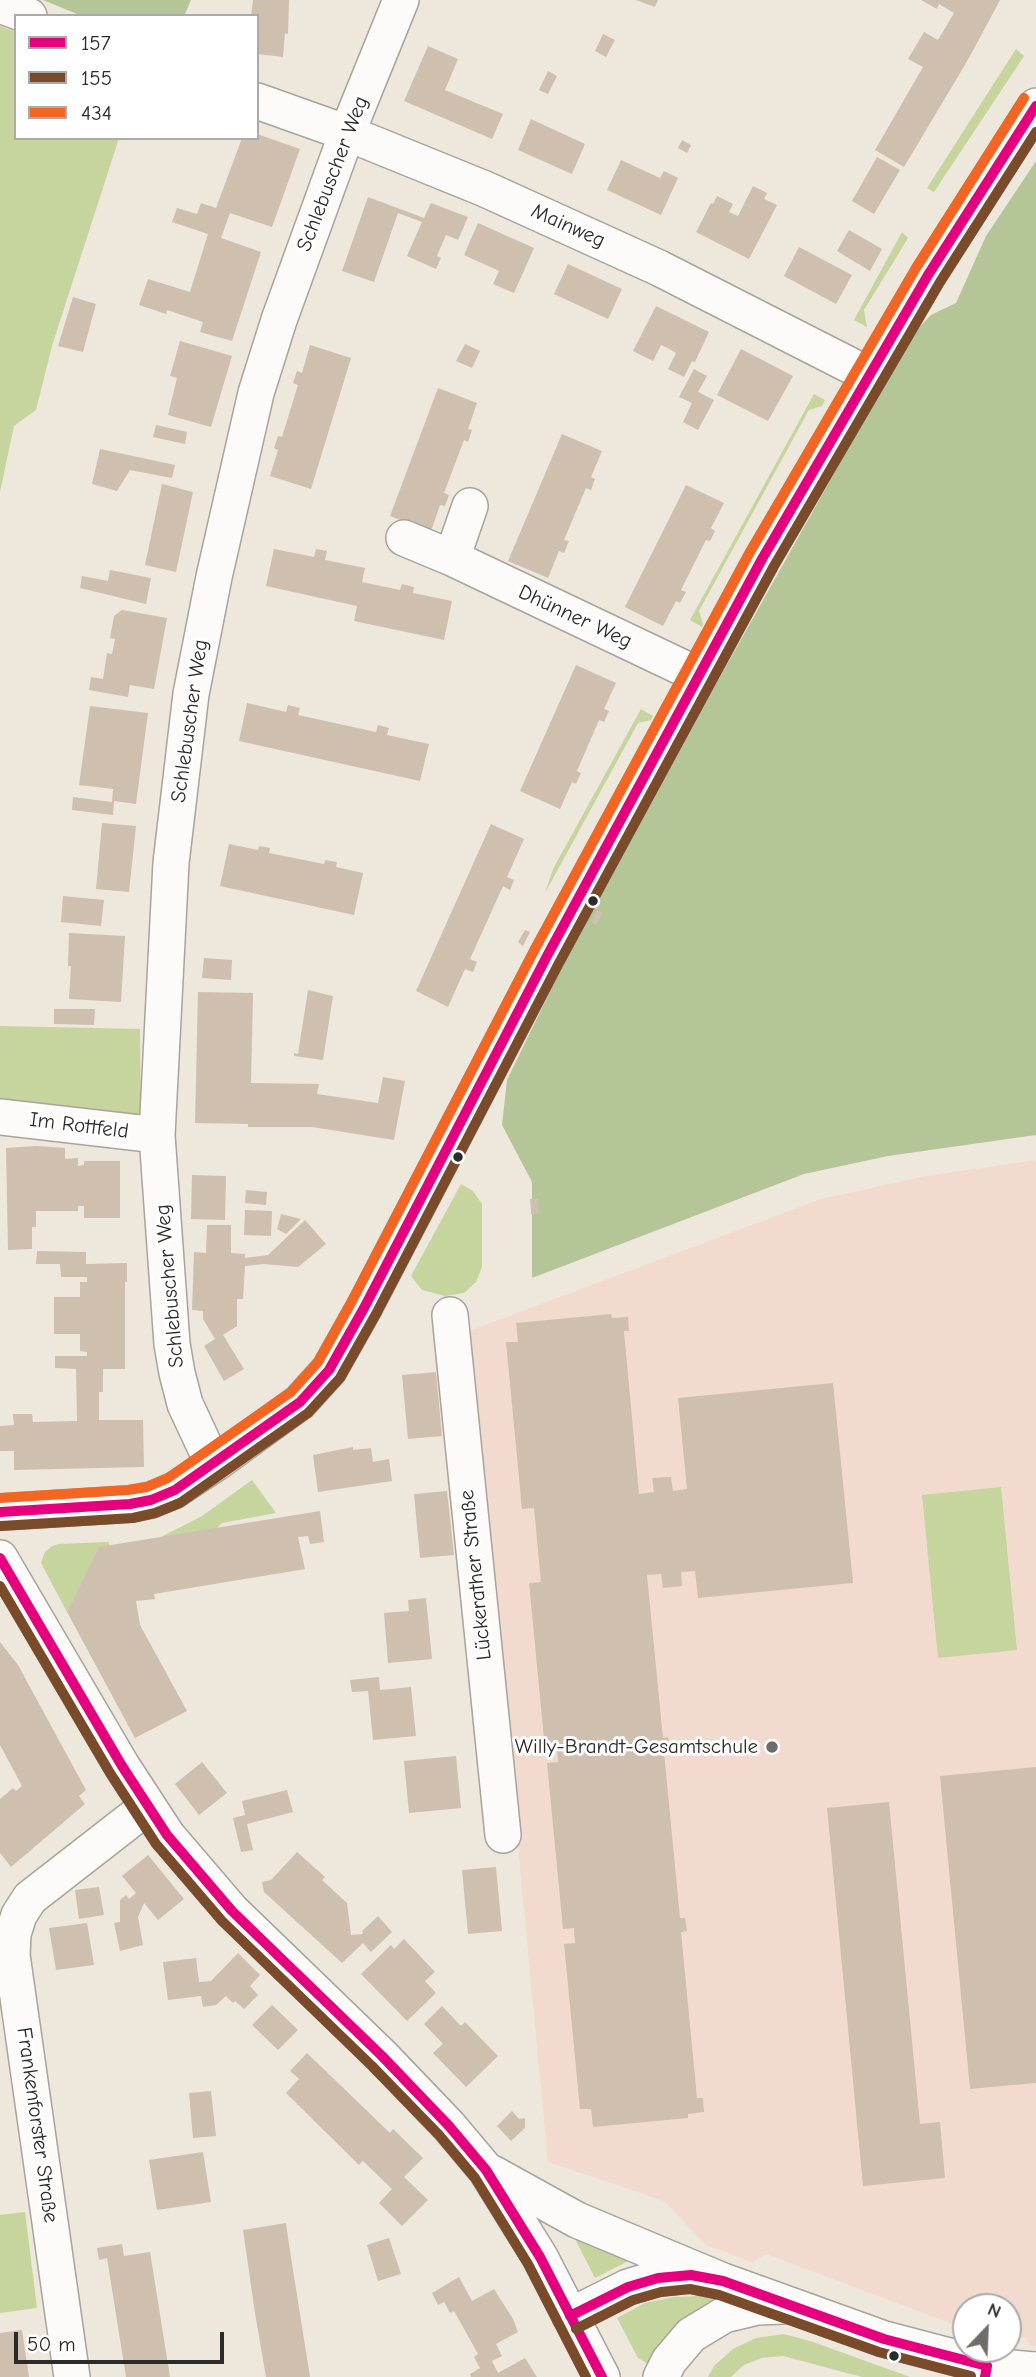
<!DOCTYPE html>
<meta charset="utf-8">
<style>
body{margin:0}
#map{position:relative;width:1036px;height:2377px;overflow:hidden;background:#eee7dc;font-family:"Comic Neue",sans-serif}
canvas{display:block}
.legend{position:absolute;left:14px;top:14px;width:245px;height:126px;box-sizing:border-box;background:#fff;border:2px solid #aaa;margin:0;padding:9px 12px;list-style:none;font-size:21px;color:#2b2b2b}
.legend li{display:flex;align-items:center;gap:14px;height:35px}
.legend b{width:35px;border:2px solid #aaa}
.north{position:absolute;left:952px;top:2293px;width:70px;height:70px;box-sizing:border-box;background:#fff;border:2px solid #aaa;border-radius:50%;rotate:23deg;font-size:19px;font-weight:700;line-height:28px;text-align:center;color:#2b2b2b}
.north::after{content:'';display:block;margin:auto;width:24px;height:32px;background:#6f6d69;clip-path:polygon(50% 0,100% 100%,50% 72%,0 100%)}
.scale{position:absolute;left:14px;top:2332px;width:210px;height:32px;box-sizing:border-box;border:4px solid #2b2b2b;border-top:0;padding-left:9px;font-size:21px;line-height:24px;white-space:nowrap;color:#2b2b2b;-webkit-text-stroke:5px #fff;paint-order:stroke}
</style>
<div id="map">
<canvas width="1036" height="2377"></canvas>
<ul class="legend">
<li><b style="height:9px;background:#e5007d"></b>157</li>
<li><b style="height:9px;background:#7a4b2a"></b>155</li>
<li><b style="height:9px;background:#f26522"></b>434</li>
</ul>
<div class="north">N</div>
<div class="scale">50 m</div>
</div>
<script>
const context = document.querySelector('canvas').getContext('2d');
context.lineJoin = 'round';
function fill(path, color) {
  context.fillStyle = color;
  context.fill(path, 'evenodd');
}
function shape(rows) {
  const path = new Path2D();
  for (const r of rows) {
    path.moveTo(r[0], r[1]);
    for (let i = 2; i < r.length; i += 2) path.lineTo(r[i], r[i + 1]);
  }
  return path;
}
function stroke(path, color, width, dash) {
  context.strokeStyle = color;
  context.lineWidth = width;
  context.lineCap = dash ? 'butt' : 'round';
  context.setLineDash(dash || []);
  context.stroke(path);
}
function label(font, color, halo, rows, align = 'center') {
  context.font = font + ' "Comic Neue",sans-serif';
  context.lineWidth = 6;
  context.setLineDash([]);
  context.textBaseline = 'middle';
  context.strokeStyle = halo;
  context.fillStyle = color;
  for (const [text, x, y, turn = 0] of rows) {
    context.save();
    context.translate(x, y);
    context.rotate((+turn || 0) * Math.PI / 180);
    context.textAlign = isNaN(turn) ? turn : align;
    if (halo) context.strokeText(text, 0, 0);
    context.fillText(text, 0, 0);
    context.restore();
  }
}
fill(shape([
 [1036,1160,1036,2346,1031,2346,1025,2337,1008,2339,1008,2307,966,2307,966,2329,766,2254,752,2262,706,2245,664,2201,548,2162,469,1331,821,1199,926,1176]
]), '#f2dbce');
fill(shape([
 [0,26,16,32,16,138,119,138,52,346,36,410,14,426,0,492],
 [1016,49,1024,56,934,192,927,188],
 [902,232,908,238,864,310,867,327,854,320],
 [814,394,825,400,822,406,809,410,699,611,703,624,702,627,690,620],
 [641,709,653,716,651,720,638,723,545,893,553,869],
 [0,1026,140,1029,141,1123,0,1109],
 [461,1184,473,1191,482,1204,482,1267,476,1282,464,1293,445,1296,422,1290,411,1276],
 [252,1480,276,1513,222,1523,216,1529,159,1538,202,1516],
 [1001,1487,1017,1650,938,1658,922,1495],
 [108,1542,110,1546,99,1548,67,1612,41,1563,45,1552,52,1546,59,1544],
 [25,2212,37,2308,0,2313,0,2215],
 [580,2233,638,2256,595,2278,576,2241],
 [702,2296,731,2302,653,2367,638,2358,617,2318,645,2303,674,2297],
 [784,2334,813,2342,910,2377,862,2377,783,2356,762,2358,744,2365,731,2377,708,2377,714,2366,733,2349,756,2338]
]), '#c6d49e');
fill(shape([
 [43,0,191,0,184,16,82,16],
 [1036,161,1036,1135,888,1156,804,1174,532,1278,532,1182,502,1125,507,1080,560,971,715,686,911,336,931,315,956,303,986,236]
]), '#b4c598');
fill(shape([
 [253,0,289,0,288,34,285,33,283,57,257,54,257,16,251,16],
 [636,0,658,0,655,7],
 [921,0,1000,0,969,58,904,167,875,150,923,67,908,59,924,32,938,40,954,13,939,4,937,9],
 [603,34,615,40,606,57,595,51],
 [428,46,458,59,445,90,503,114,492,139,404,101],
 [548,71,557,76,548,94,539,90],
 [531,119,585,144,572,174,518,150],
 [257,134,300,149,272,227,230,213,221,238,261,252,232,341,200,332,203,322,167,310,166,314,139,305,148,279,190,292,208,234,172,222,177,208,197,214,201,203,216,208,242,138,257,138],
 [682,140,691,145,687,153,678,148],
 [877,157,900,170,874,214,852,201],
 [621,160,660,178,664,171,678,178,661,215,607,190],
 [753,186,767,193,764,199,777,205,749,259,696,232,711,203,713,204,717,196,733,204,729,212,738,216],
 [368,197,424,218,431,203,468,217,458,240,446,235,437,256,441,258,436,269,407,256,422,222,398,213,374,282,342,271],
 [478,223,534,248,514,293,493,284,499,271,464,255],
 [849,230,882,249,870,271,837,251],
 [799,247,852,275,836,304,784,276],
 [568,264,622,289,608,319,554,294],
 [73,297,96,304,83,352,58,346],
 [656,306,709,332,695,362,692,361,684,377,668,369,676,353,668,348,661,345,653,361,633,351],
 [180,341,232,356,211,427,168,415,177,378,170,376],
 [465,344,480,351,472,368,456,361],
 [310,345,351,358,311,489,270,476,278,450,274,448,278,436,282,437,298,385,293,383,297,371,302,373],
 [741,349,793,376,768,421,717,395],
 [694,369,707,376,698,392,714,400,698,430,683,422,692,403,679,397],
 [438,388,477,403,468,429,472,430,468,442,464,440,444,493,449,495,445,506,440,505,431,531,390,516],
 [156,425,187,432,185,444,153,437],
 [562,434,602,451,591,477,595,479,591,490,586,488,564,540,569,541,564,553,559,551,548,578,508,561],
 [100,449,175,465,172,478,130,470,117,491,92,484],
 [162,484,193,492,176,572,145,565],
 [686,485,724,503,711,528,715,531,710,541,706,540,681,590,686,592,680,603,676,601,663,626,625,607],
 [274,549,314,557,316,549,327,551,325,560,365,568,362,582,400,590,402,584,414,587,413,593,452,601,444,640,354,621,357,606,266,586],
 [110,570,151,578,146,604,80,588,82,576,108,581],
 [122,610,167,618,154,689,130,685,128,697,89,690,91,677,103,679,107,653,112,654,115,639,110,638,114,616],
 [576,665,616,683,604,709,609,711,604,722,599,720,577,771,581,773,576,784,572,782,560,809,520,791],
 [247,703,286,712,288,705,300,708,298,715,376,732,378,725,389,728,387,735,429,744,420,781,239,741],
 [90,706,148,713,136,804,114,801,113,815,72,810,73,797,112,802,113,789,79,785],
 [102,823,136,826,129,892,96,889],
 [491,824,524,839,507,877,514,880,510,890,503,886,470,959,477,962,473,972,465,969,448,1007,416,991],
 [229,844,258,850,259,846,270,848,269,853,324,864,325,860,337,862,336,867,363,873,354,915,220,886],
 [63,896,104,900,101,926,61,922],
 [597,910,603,913,596,925,591,922],
 [525,930,530,932,523,946,518,942],
 [69,933,125,936,121,1002,69,999,71,966,68,966],
 [204,958,232,960,231,980,202,978],
 [308,990,333,996,323,1060,294,1056,294,1053,298,1054],
 [198,992,253,993,251,1083,319,1084,317,1094,378,1103,383,1077,405,1081,394,1140,312,1127,248,1127,248,1124,195,1123],
 [54,1009,95,1009,94,1025,54,1024],
 [36,1146,65,1148,65,1159,78,1158,78,1166,84,1165,84,1161,120,1161,120,1218,84,1218,84,1206,78,1206,78,1211,36,1211,36,1227,32,1227,32,1249,8,1250,6,1148],
 [192,1175,226,1176,225,1220,191,1219],
 [246,1190,267,1192,266,1205,245,1203],
 [530,1199,538,1199,538,1214,531,1214],
 [245,1210,272,1211,271,1236,244,1235],
 [281,1214,301,1219,286,1234,277,1229],
 [305,1220,326,1244,298,1267,264,1264,245,1266,243,1299,237,1299,237,1326,223,1335,244,1369,224,1381,204,1346,215,1339,203,1319,203,1311,192,1310,194,1252,206,1253,207,1225,231,1225,231,1253,245,1254,245,1258,268,1255],
 [37,1251,86,1252,86,1264,127,1263,127,1282,125,1282,125,1369,103,1369,103,1392,99,1392,99,1420,143,1420,144,1467,14,1470,14,1451,0,1451,0,1426,14,1425,13,1414,32,1414,33,1422,77,1421,76,1369,55,1368,55,1356,87,1356,87,1352,80,1351,80,1334,54,1334,54,1297,80,1297,80,1282,87,1282,87,1277,61,1277,60,1264,36,1264],
 [611,1314,612,1318,628,1317,629,1331,624,1331,639,1494,654,1492,652,1478,671,1477,673,1491,687,1489,678,1398,833,1383,853,1583,698,1598,695,1571,681,1572,682,1586,663,1588,661,1574,647,1575,663,1738,668,1737,670,1751,664,1752,680,1918,685,1918,687,1931,681,1932,697,2098,703,2098,704,2112,688,2114,688,2118,593,2127,591,2109,580,2109,564,1944,575,1943,574,1928,563,1929,547,1763,558,1762,557,1748,545,1749,529,1583,541,1582,534,1508,522,1509,506,1342,518,1342,516,1323],
 [436,1372,442,1436,408,1439,402,1375],
 [353,1447,353,1450,371,1448,373,1462,389,1459,392,1481,318,1492,313,1455],
 [447,1491,454,1555,420,1558,414,1494],
 [320,1511,324,1542,310,1544,308,1536,298,1537,305,1569,154,1594,155,1599,136,1601,140,1625,187,1711,135,1738,67,1612,99,1547],
 [426,1598,432,1659,388,1663,384,1613,409,1611,408,1600],
 [0,1642,18,1665,86,1790,79,1796,85,1804,11,1867,0,1853,0,1799,13,1788,16,1791,22,1786,0,1745],
 [379,1677,380,1690,411,1687,416,1736,373,1740,368,1691,352,1692,350,1680],
 [456,1756,461,1808,409,1813,404,1761],
 [202,1762,227,1793,199,1815,175,1784],
 [1036,1767,1036,2083,970,2089,940,1776],
 [287,1790,293,1812,247,1824,253,1850,241,1852,233,1818,245,1815,242,1801],
 [889,1802,920,2124,940,2122,945,2178,863,2186,827,1808],
 [297,1852,325,1877,322,1880,347,1903,351,1935,363,1934,362,1931,378,1916,392,1932,371,1952,363,1943,342,1963,264,1892,262,1882,271,1880],
 [148,1855,184,1899,158,1920,144,1903,138,1917,143,1945,120,1951,114,1923,120,1922,120,1900,126,1895,129,1899,136,1893,122,1876],
 [496,1867,502,1931,468,1934,462,1870],
 [99,1887,104,1915,79,1919,75,1890],
 [87,1923,94,1965,56,1970,49,1928],
 [404,1939,435,1972,425,1981,436,1993,407,2021,361,1974,391,1945,394,1949],
 [238,1953,260,1975,250,1986,258,1995,244,2009,235,2001,233,2003,226,1996,216,2005,203,2007,201,1996,168,2000,163,1962,196,1958,199,1982,211,1981],
 [272,2005,298,2030,278,2050,252,2025],
 [442,2006,461,2026,465,2022,498,2056,466,2087,433,2053,443,2044,424,2024],
 [307,2053,390,2133,393,2129,423,2158,404,2177,428,2200,402,2226,379,2203,392,2189,363,2161,359,2165,286,2093,299,2079,290,2071],
 [211,2091,216,2136,193,2138,189,2093],
 [512,2111,519,2119,525,2118,525,2128,511,2141,497,2126],
 [203,2152,211,2202,157,2210,149,2160],
 [286,2223,290,2251,310,2377,266,2377,255,2313,243,2230],
 [389,2238,401,2274,378,2281,367,2245],
 [122,2244,124,2256,150,2252,170,2377,126,2377,107,2258,99,2260,97,2248],
 [459,2277,472,2301,494,2289,513,2319,518,2332,496,2344,502,2356,492,2361,498,2373,525,2358,537,2377,471,2377,470,2374,480,2368,474,2357,478,2354,454,2311,450,2313,444,2302,438,2305,432,2293],
 [22,2330,29,2377,0,2377,0,2333]
]), '#cfbfaf');
const minor = shape([
 [0,5,29,16],
 [257,101,347,133,485,189,659,268,869,375],
 [404,538,452,558,698,675],
 [452,558,470,506],
 [0,1117,157,1135],
 [450,1315,503,1835],
 [216,1463,206,1449,185,1404,177,1373,172,1344,157,1135,171,863,191,694,214,577,256,393,279,320,347,133,401,0],
 [0,1512,130,1504,151,1500,175,1490,216,1463,300,1402,329,1370,364,1308,547,956,762,559,928,275,1036,106],
 [0,1558,122,1766,167,1835,232,1911,382,2056,449,2126,486,2170,540,2257,602,2377],
 [492,2173,577,2220,723,2281,884,2339,987,2366,1036,2370],
 [570,2316,628,2287,658,2278,691,2275,702,2277],
 [72,2377,12,1955,13,1934,19,1915,30,1898,147,1807],
 [661,2377,669,2361,691,2335,724,2315,757,2307,783,2306]
]);
stroke(minor, '#a8a39d', 38);
stroke(minor, '#fcfbfa', 35);
stroke(shape([
 [0,1512,130,1504,151,1500,175,1490,300,1402,329,1370,364,1308,547,956,762,559,928,275,1036,106],
 [0,1558,122,1766,167,1835,232,1911,382,2056,449,2126,486,2170,540,2257,602,2377],
 [570,2316,628,2287,658,2278,691,2275,723,2281,884,2339,987,2366,985,2377]
]), '#e5007d', 10);
stroke(shape([
 [1,1526,133,1518,155,1513,180,1503,308,1413,340,1378,376,1314,559,963,774,566,940,282,1036,132],
 [0,1586,110,1773,156,1844,222,1921,372,2066,439,2135,475,2178,528,2264,586,2377],
 [576,2329,633,2300,661,2292,690,2289,719,2295,879,2352,971,2376]
]), '#7a4b2a', 10);
stroke(shape([
 [0,1498,128,1490,147,1487,168,1478,291,1392,318,1362,352,1301,535,949,750,552,916,268,1024,98]
]), '#f26522', 10);
for (const [x, y, r, color] of [
 [593,901,6,"#2b2b2b"],
 [458,1157,6,"#2b2b2b"],
 [772,1747,7,"#6f6d69"],
 [894,2356,6,"#2b2b2b"]
]) {
  const dot = new Path2D();
  dot.arc(x, y, r, 0, 2 * Math.PI);
  context.fillStyle = color;
  context.fill(dot);
  stroke(dot, '#fff', 2.5);
}
label('21px', '#2b2b2b', '#fff', [
 ["Schlebuscher Weg",333,174,-69],
 ["Mainweg",568,226,24],
 ["Dhünner Weg",575,617,25],
 ["Schlebuscher Weg",190,721,-82],
 ["Im Rottfeld",79,1126,7],
 ["Schlebuscher Weg",170,1286,-95],
 ["Lückerather Straße",476,1575,-96],
 ["Frankenforster Straße",37,2125,82]
]);
label('21px', '#2b2b2b', '#fff', [
 ["Willy-Brandt-Gesamtschule",758,1747]
], 'right');
</script>
